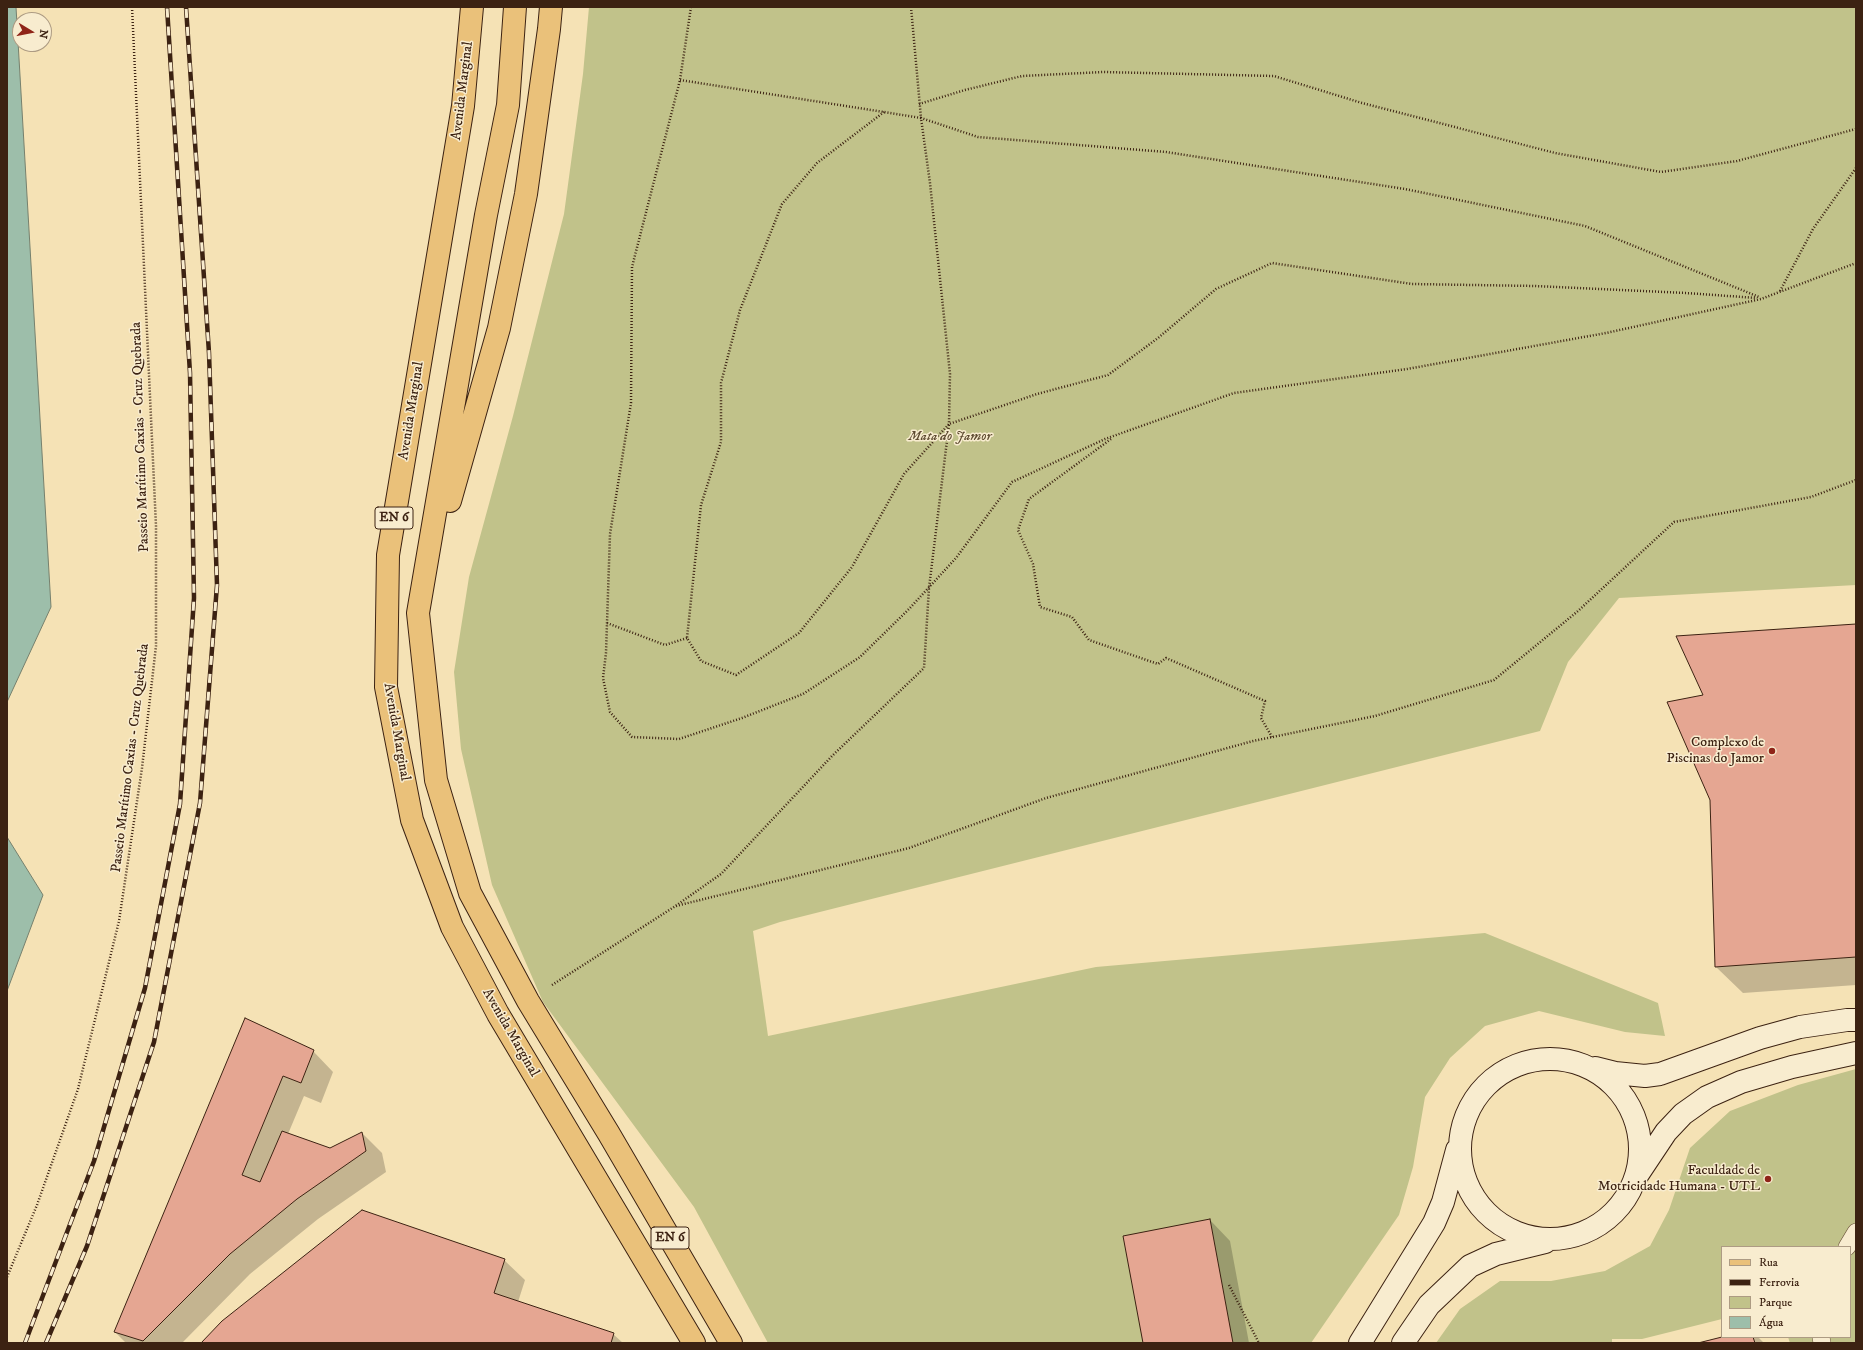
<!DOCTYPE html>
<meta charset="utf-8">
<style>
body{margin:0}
#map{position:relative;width:1863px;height:1350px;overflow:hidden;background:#f5e2b5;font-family:"IM FELL DW Pica",serif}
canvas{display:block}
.frame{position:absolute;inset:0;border:8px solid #3c2212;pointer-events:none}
.legend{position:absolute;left:1721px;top:1246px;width:130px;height:92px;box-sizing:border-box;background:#f8eccf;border:1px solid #ad9b83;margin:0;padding:5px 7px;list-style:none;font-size:12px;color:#3c2212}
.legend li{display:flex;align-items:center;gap:8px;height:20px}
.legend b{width:20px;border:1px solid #ad9b83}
.north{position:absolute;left:12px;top:12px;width:40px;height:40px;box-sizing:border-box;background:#f8eccf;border:1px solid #ad9b83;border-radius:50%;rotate:100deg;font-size:11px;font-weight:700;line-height:16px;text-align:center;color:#3c2212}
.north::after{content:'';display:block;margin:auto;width:14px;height:18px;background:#8f2418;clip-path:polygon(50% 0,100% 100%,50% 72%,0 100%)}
</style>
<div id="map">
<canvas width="1863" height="1350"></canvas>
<div class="frame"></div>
<ul class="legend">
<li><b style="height:5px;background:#eac17a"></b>Rua</li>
<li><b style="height:5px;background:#3c2212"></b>Ferrovia</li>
<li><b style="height:11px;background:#c1c28a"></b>Parque</li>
<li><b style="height:11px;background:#9dbeaa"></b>Água</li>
</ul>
<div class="north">N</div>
</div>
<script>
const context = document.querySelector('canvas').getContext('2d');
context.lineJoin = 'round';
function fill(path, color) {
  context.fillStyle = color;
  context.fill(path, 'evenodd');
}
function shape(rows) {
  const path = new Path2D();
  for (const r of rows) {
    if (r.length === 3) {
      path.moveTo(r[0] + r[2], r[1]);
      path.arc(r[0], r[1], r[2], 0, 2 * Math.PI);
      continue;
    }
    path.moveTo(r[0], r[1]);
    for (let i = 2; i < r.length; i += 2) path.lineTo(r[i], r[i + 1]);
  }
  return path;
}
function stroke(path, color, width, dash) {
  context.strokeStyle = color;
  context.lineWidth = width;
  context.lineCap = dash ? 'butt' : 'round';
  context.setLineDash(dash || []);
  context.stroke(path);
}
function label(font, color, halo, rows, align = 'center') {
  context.font = font + ' "IM FELL DW Pica",serif';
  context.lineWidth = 3;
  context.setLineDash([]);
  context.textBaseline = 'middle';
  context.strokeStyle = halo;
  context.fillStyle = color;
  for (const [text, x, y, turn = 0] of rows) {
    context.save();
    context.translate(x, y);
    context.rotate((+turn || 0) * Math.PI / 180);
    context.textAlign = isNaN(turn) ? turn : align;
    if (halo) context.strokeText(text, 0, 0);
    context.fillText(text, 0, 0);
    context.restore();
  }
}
fill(shape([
 [589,7,1856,7,1856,585,1619,598,1568,662,1540,731,780,922,753,931,768,1036,1096,967,1485,933,1658,1003,1665,1036,1625,1032,1539,1011,1485,1026,1450,1058,1425,1097,1413,1167,1399,1215,1311,1343,768,1343,694,1207,543,1002,492,885,461,749,454,672,469,577,513,416,564,214,583,74],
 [1856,1069,1856,1343,1790,1343,1788,1337,1850,1337,1850,1247,1722,1247,1722,1319,1642,1339,1612,1339,1612,1343,1436,1343,1460,1309,1500,1281,1551,1281,1605,1271,1650,1246,1669,1210,1690,1148,1730,1111,1798,1085]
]), '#c1c28a');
const water = shape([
 [7,7,16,7,51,607,7,702,7,7],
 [7,837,43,895,7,991,7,837]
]);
fill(water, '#9dbeaa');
stroke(water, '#76806d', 1);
fill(shape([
 [1856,625,1856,985,1743,993,1716,967,1711,799,1704,696],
 [246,1019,313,1051,333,1072,321,1103,304,1096,288,1134,330,1149,362,1133,382,1153,386,1172,318,1219,250,1274,182,1343,126,1343,115,1332],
 [1210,1220,1230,1241,1249,1343,1144,1343],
 [504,1260,525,1280,518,1302,613,1334,623,1343,202,1343],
 [1725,1337,1758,1337,1764,1343,1702,1343]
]), '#0003');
const building = shape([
 [1856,624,1856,957,1715,967,1710,800,1667,702,1703,695,1676,636,1856,624],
 [245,1018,314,1050,301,1083,283,1076,242,1175,260,1182,282,1131,330,1148,362,1132,366,1151,297,1199,230,1254,143,1341,114,1332,245,1018],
 [362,1210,505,1259,494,1293,614,1333,611,1343,201,1343,222,1321,362,1210],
 [1210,1219,1233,1343,1143,1343,1123,1236,1210,1219],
 [1722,1337,1753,1337,1755,1343,1698,1343,1722,1337]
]);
fill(building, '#e5a692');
stroke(building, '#3c2212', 1);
const lane = shape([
 [1847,1247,1856,1232],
 [1821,1337,1822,1343]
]);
const secondary = shape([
 [1550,1149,90],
 [1595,1068,1615,1073,1645,1076,1660,1074,1760,1038,1800,1027,1847,1020,1856,1020],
 [1638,1174,1666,1132,1683,1114,1707,1097,1741,1082,1792,1067,1856,1053],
 [1360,1343,1434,1223,1443,1202,1457,1150],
 [1403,1343,1429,1305,1470,1266,1496,1254,1545,1242]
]);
const primary = shape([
 [472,7,463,106,388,555,386,687,412,820,452,927,498,1014,694,1343],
 [515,7,508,105,486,215,418,613,436,780,470,893,528,1001,609,1134,731,1343],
 [450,501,499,328,526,194,549,29,551,7]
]);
stroke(lane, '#6a523b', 18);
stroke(secondary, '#3c2212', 24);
stroke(primary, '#3c2212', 24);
stroke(shape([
 [691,7,680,80,632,267,631,403,610,534,606,653,603,678,610,712,632,737,679,739,742,718,803,694,860,657,909,609,956,558,1012,482,1105,439,1234,393,1407,369,1606,333,1761,299,1856,263],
 [911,7,921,118,978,137,1166,152,1405,189,1585,226,1759,297],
 [680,80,884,112,921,118,930,183,950,374,949,424,904,474,852,567,799,633,736,675,701,661,687,638,701,505,721,442,721,383,740,310,782,204,817,163,884,112],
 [919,104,965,90,1022,76,1103,72,1274,76,1362,103,1555,153,1661,172,1737,161,1856,129],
 [1780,291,1813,229,1856,168],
 [1111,439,1029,499,1018,530,1033,564,1040,607,1072,617,1089,640,1158,664,1166,658,1265,701,1261,718,1272,737],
 [607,623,665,645,687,638],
 [676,906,909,848,1046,798,1253,741,1375,716,1494,680,1578,611,1674,522,1811,497,1856,480],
 [552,985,674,907,721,874,832,756,924,668,929,588,949,424,1037,394,1108,375,1158,338,1216,289,1272,263,1412,284,1535,286,1686,293,1757,298],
 [7,1277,37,1205,78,1089,119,921,142,768,156,646,156,526,132,7],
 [1229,1285,1259,1343]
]), '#3c2212', 2.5, [1, 2]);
stroke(lane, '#f8eccf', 17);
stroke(secondary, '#f8eccf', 22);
stroke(primary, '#eac17a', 22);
const rail = shape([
 [25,1343,94,1161,145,988,180,804,194,598,190,373,167,7],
 [46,1343,87,1246,154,1042,200,803,217,585,209,353,186,7]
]);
stroke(rail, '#3c2212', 4.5);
stroke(rail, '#f8eccf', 3, [9]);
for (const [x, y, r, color] of [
 [1772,751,4,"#8f2418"],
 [1768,1179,4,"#8f2418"]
]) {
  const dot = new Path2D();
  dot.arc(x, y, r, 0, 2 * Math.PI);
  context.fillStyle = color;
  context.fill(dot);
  stroke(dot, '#f8eccf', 1.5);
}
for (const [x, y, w] of [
 [394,518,38],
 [670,1238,38]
]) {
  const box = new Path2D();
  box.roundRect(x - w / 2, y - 11, w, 22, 3);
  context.fillStyle = '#f8eccf';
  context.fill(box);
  stroke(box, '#3c2212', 1);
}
label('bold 13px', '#3c2212', null, [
 ["EN 6",394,518],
 ["EN 6",670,1238]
]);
label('14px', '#3c2212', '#f8eccf', [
 ["Avenida Marginal",463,91,-83],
 ["Avenida Marginal",412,411,-81],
 ["Passeio Marítimo Caxias - Cruz Quebrada",141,437,-92],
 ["Avenida Marginal",396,732,80],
 ["Passeio Marítimo Caxias - Cruz Quebrada",131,758,-83],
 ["Avenida Marginal",510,1033,60]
]);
label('italic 14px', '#5d4a30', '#f8eccf', [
 ["Mata do Jamor",950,437]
]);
label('14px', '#3c2212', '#f8eccf', [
 ["Complexo de",1764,743],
 ["Piscinas do Jamor",1764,759],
 ["Faculdade de",1760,1171],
 ["Motricidade Humana - UTL",1760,1187]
], 'right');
</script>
